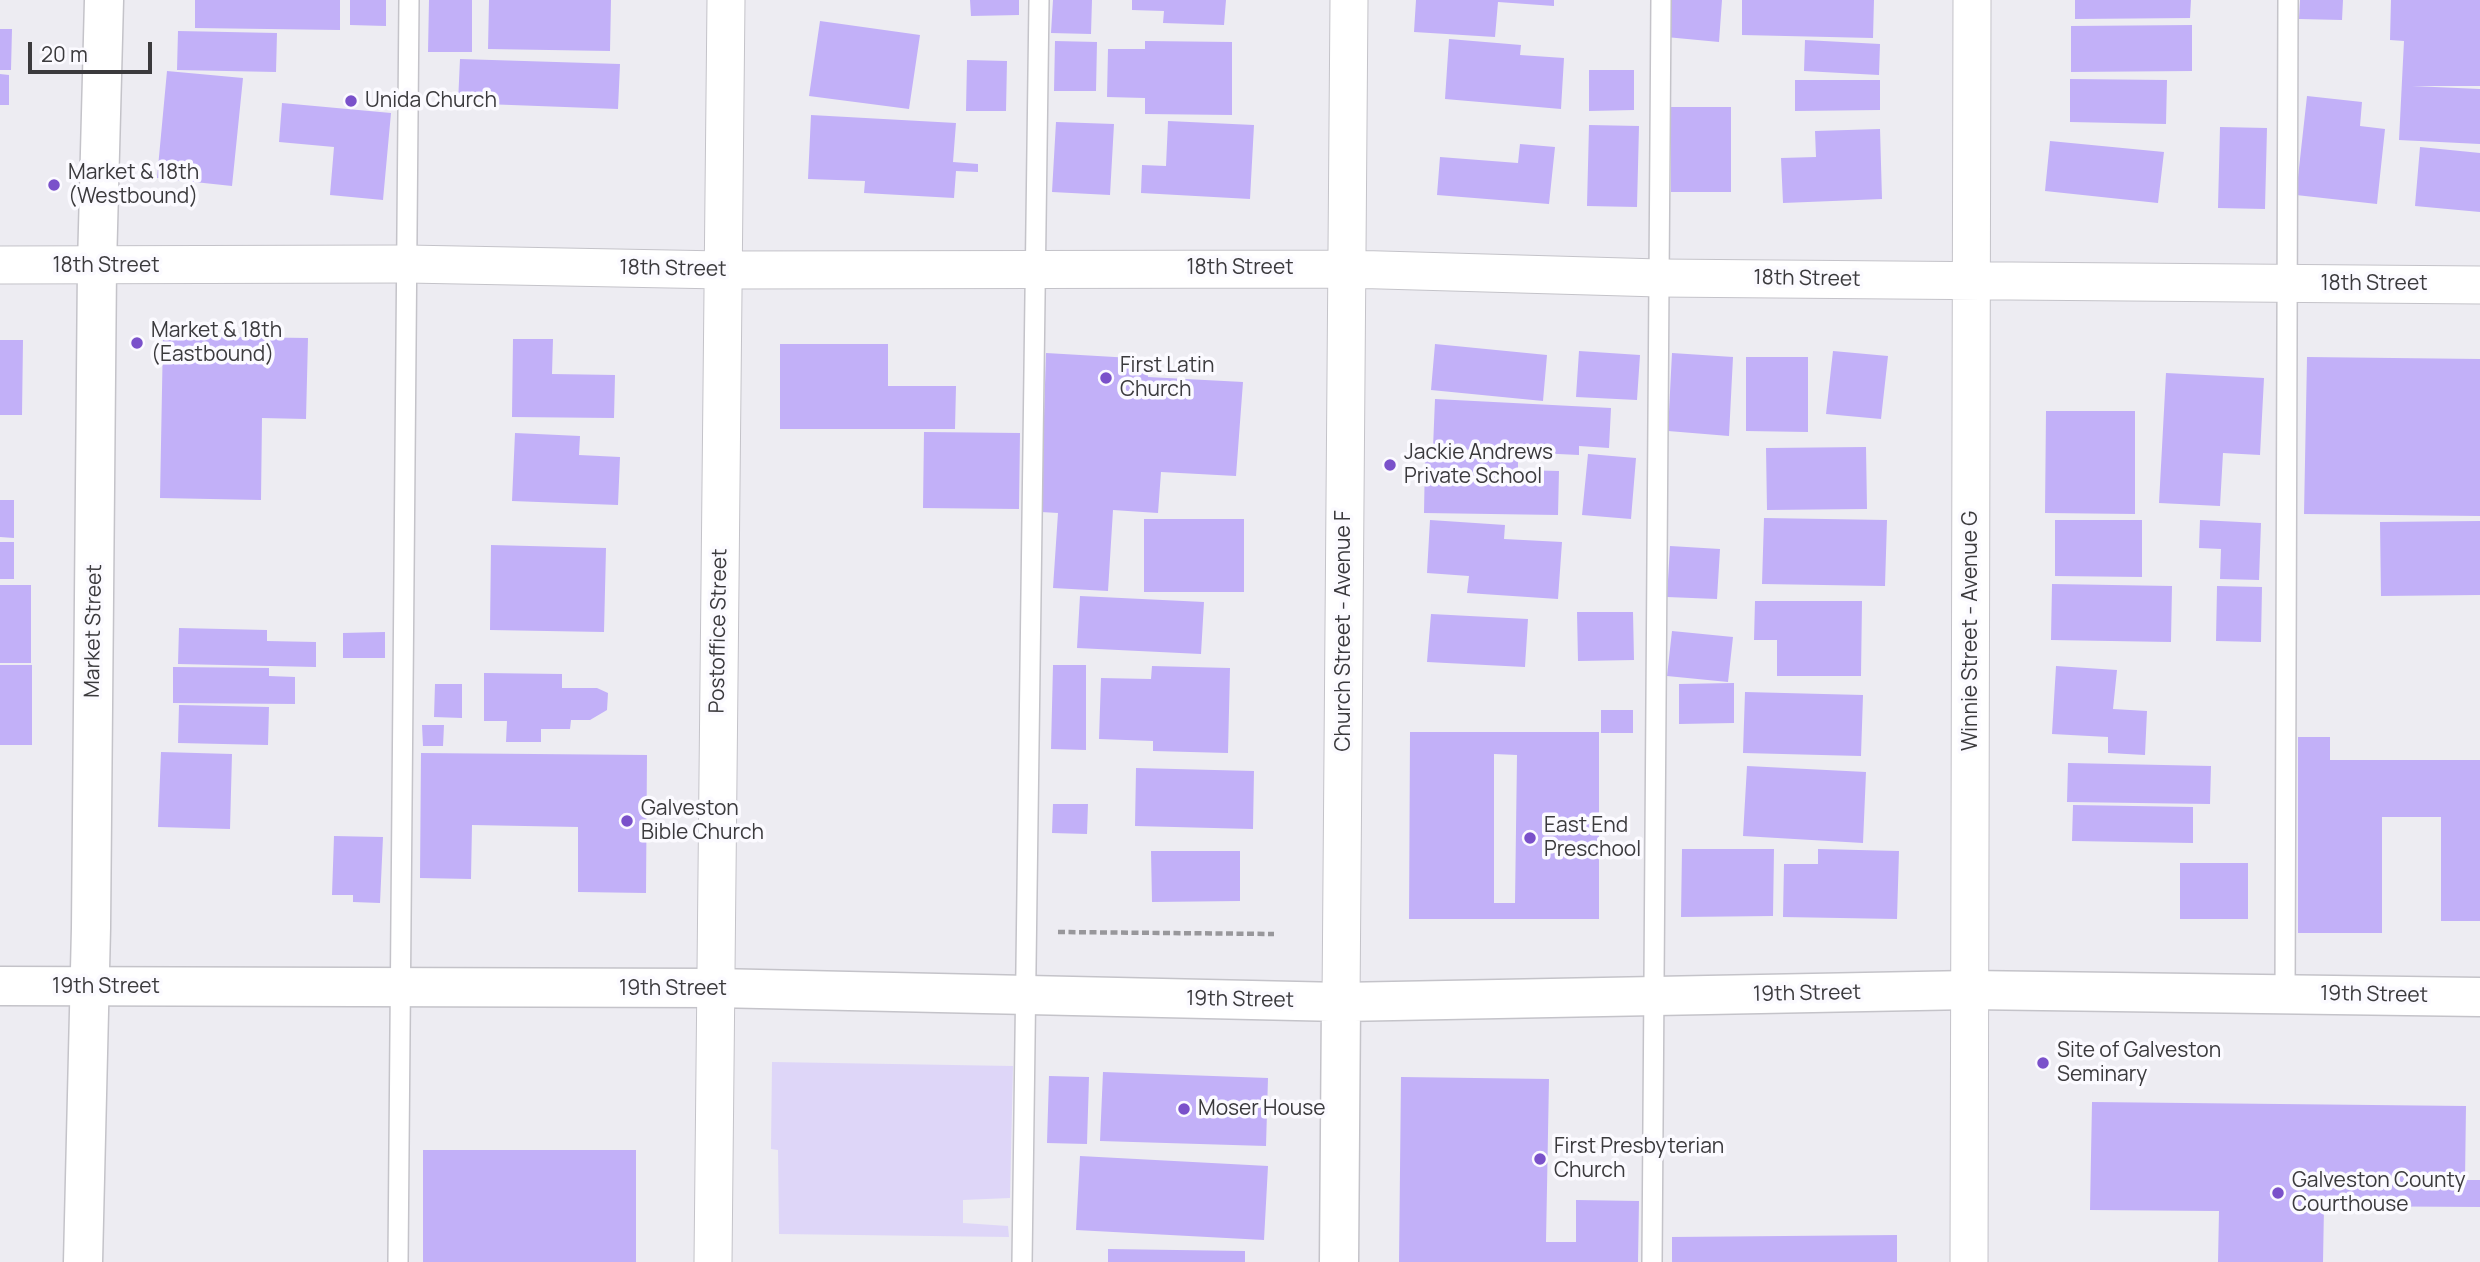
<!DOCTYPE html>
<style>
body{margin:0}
#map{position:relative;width:2480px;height:1262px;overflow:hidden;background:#edecf2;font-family:Manrope,sans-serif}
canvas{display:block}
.scale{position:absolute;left:28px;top:42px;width:124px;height:32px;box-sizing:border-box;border:4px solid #3b3a3d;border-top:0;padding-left:9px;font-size:21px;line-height:24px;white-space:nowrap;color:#3b3a3d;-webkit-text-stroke:5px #fbfaff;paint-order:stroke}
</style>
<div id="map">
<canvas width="2480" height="1262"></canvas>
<div class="scale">20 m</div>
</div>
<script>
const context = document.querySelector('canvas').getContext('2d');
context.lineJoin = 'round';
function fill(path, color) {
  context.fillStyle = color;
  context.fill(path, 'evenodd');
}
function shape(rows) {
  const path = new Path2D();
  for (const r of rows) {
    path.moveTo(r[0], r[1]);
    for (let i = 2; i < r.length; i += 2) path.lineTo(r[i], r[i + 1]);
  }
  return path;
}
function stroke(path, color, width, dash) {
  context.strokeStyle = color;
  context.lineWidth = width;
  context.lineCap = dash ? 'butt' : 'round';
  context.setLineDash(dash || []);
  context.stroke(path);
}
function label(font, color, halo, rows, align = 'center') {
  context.font = font + ' Manrope,sans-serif';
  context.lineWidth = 7;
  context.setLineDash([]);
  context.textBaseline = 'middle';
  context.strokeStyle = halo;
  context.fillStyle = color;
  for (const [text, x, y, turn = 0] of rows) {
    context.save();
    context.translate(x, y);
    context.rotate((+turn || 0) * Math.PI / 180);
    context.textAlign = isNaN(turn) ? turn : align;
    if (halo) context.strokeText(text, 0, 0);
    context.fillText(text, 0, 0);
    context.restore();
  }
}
fill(shape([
 [772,1062,1013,1066,1010,1198,963,1200,963,1223,1008,1226,1009,1237,779,1234,778,1150,771,1149]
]), '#ded6f8');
fill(shape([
 [195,0,340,0,340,30,195,28],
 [350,0,386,0,386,26,350,25],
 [429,0,472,0,472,52,428,52],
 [489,0,611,0,610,51,488,49],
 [970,0,1019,0,1019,15,971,16],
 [1053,0,1092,0,1091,34,1051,33],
 [1132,0,1226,0,1224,25,1163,23,1164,11,1132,10],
 [1416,0,1554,0,1554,6,1498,2,1495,37,1414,32],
 [1669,0,1722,0,1719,42,1666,37],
 [1742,0,1874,0,1873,38,1742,35],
 [2075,0,2191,0,2190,18,2075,19],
 [2300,0,2343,0,2342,20,2299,19],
 [2391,0,2480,0,2480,86,2412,86,2480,89,2480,144,2399,140,2404,41,2390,40],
 [820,21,920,35,909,109,809,96],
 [2192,25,2192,71,2071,72,2071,26],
 [0,29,12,29,11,70,0,70],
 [178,31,277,33,276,72,177,70],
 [1449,39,1521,45,1520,55,1564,58,1561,109,1445,99],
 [1805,40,1880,44,1879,75,1804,71],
 [1055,41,1097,42,1096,91,1054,91],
 [1145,41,1232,42,1232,115,1145,114,1145,98,1107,97,1108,49,1145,49],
 [460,59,620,64,618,109,458,103],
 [967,60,1007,61,1006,111,966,111],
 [1589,70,1634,70,1634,110,1589,111],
 [167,71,243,78,232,186,157,178],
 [0,74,9,75,9,105,0,105],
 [2070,79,2167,80,2166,124,2070,122],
 [1795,80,1880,80,1880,110,1795,111],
 [2307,96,2362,102,2360,126,2385,129,2377,204,2296,195],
 [282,103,391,113,383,200,330,195,334,147,279,142],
 [1671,107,1731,107,1731,192,1671,192],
 [811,115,956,123,953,162,978,164,978,172,956,171,954,198,864,193,865,181,808,179],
 [1168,121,1254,125,1250,199,1141,193,1142,165,1166,166],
 [1056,122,1114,124,1110,195,1052,192],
 [1589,125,1639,126,1637,207,1587,206],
 [2220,127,2267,128,2265,209,2218,208],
 [1880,129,1882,199,1783,203,1781,158,1816,157,1815,131],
 [2050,141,2164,152,2158,203,2045,191],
 [1520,144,1555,147,1549,204,1437,195,1440,157,1518,163],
 [2420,147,2480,153,2480,212,2415,206],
 [163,336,308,338,306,419,262,418,261,500,160,498],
 [513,339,553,339,552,374,615,375,614,418,512,417],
 [0,340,23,340,22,415,0,415],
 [780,344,888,344,888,386,956,386,955,429,780,429],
 [1435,344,1547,355,1543,401,1431,390],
 [1579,351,1640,355,1637,400,1576,397],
 [1833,351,1888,356,1881,419,1826,414],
 [1046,353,1149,359,1148,377,1243,382,1236,476,1161,472,1158,513,1113,510,1108,591,1053,588,1058,513,1041,512],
 [1672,353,1733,357,1729,436,1668,431],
 [1746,357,1808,357,1808,432,1746,431],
 [2307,357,2480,359,2480,516,2304,514],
 [2166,373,2264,378,2260,455,2223,453,2220,506,2159,503],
 [1435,399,1611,408,1609,448,1579,446,1579,455,1433,448],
 [2046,411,2135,411,2135,514,2045,513],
 [924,432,1020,433,1019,509,923,508],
 [515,433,580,436,579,455,620,457,618,505,512,501],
 [1866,447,1867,509,1767,510,1766,448],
 [1588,454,1636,458,1631,519,1582,515],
 [1425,456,1518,458,1518,470,1559,471,1558,515,1424,513],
 [0,500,14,500,14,538,0,537],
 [1764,518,1887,520,1885,586,1762,584],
 [1144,519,1244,519,1244,592,1144,592],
 [1430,520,1505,525,1504,539,1562,542,1558,599,1467,593,1469,576,1427,573],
 [2055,520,2142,520,2142,577,2055,576],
 [2200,520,2261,523,2259,580,2220,579,2221,549,2199,548],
 [2480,521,2480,595,2381,596,2380,522],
 [0,542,14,542,14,579,0,579],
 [491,545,606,548,604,632,490,630],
 [1670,546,1720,549,1717,599,1667,597],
 [2052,584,2172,586,2171,642,2051,640],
 [0,585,31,585,31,663,0,663],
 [2217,586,2262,587,2261,642,2216,641],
 [1080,596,1204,602,1201,654,1077,648],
 [1755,601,1862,601,1861,676,1777,676,1777,640,1754,640],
 [1577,612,1633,612,1634,660,1578,661],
 [1431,614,1528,619,1525,667,1427,662],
 [179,628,267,630,267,641,316,642,316,667,178,664],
 [1672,631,1733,637,1728,682,1667,676],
 [385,632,385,658,343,658,343,633],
 [0,665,32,665,32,745,0,745],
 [1053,665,1086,665,1086,750,1051,749],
 [1152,666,1230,668,1228,753,1153,751,1153,741,1099,739,1101,678,1151,679],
 [2056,666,2117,670,2113,709,2147,711,2145,755,2108,753,2108,737,2052,734],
 [173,667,269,668,269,676,295,677,295,704,173,703],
 [484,673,562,674,562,688,597,688,608,693,607,710,590,720,571,720,570,729,541,729,541,742,506,742,507,721,484,721],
 [1734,683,1734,723,1679,724,1679,684],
 [435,684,462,684,462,718,434,717],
 [1745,692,1863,695,1861,756,1743,753],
 [179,705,269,707,268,745,178,743],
 [1601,710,1633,710,1633,733,1601,733],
 [422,725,444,725,443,746,423,746],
 [1410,732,1599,732,1599,919,1409,919],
 [1494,754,1517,755,1515,903,1494,903],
 [2298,737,2330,737,2330,760,2480,760,2480,921,2441,921,2441,817,2382,817,2382,933,2298,933],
 [161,752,232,754,230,829,158,827],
 [421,753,647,755,646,893,578,892,578,827,472,825,471,879,420,878],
 [2068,763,2211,766,2210,804,2067,802],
 [1747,766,1866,772,1863,843,1743,836],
 [1136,768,1254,771,1253,829,1135,826],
 [1053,804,1088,804,1087,834,1052,833],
 [2073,805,2193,807,2193,843,2072,841],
 [334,836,383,837,380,903,353,902,353,895,332,895],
 [1682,849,1774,849,1773,916,1681,917],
 [1818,849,1899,851,1897,919,1783,917,1784,864,1818,864],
 [1151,851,1240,851,1240,901,1152,902],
 [2180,863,2248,863,2248,919,2180,919],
 [1103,1072,1268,1078,1266,1146,1100,1141],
 [1049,1076,1089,1077,1087,1144,1047,1143],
 [1401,1077,1549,1079,1546,1242,1576,1242,1576,1200,1639,1201,1638,1262,1399,1262],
 [2092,1102,2466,1106,2465,1180,2480,1180,2480,1207,2324,1206,2323,1262,2218,1262,2219,1211,2090,1210],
 [423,1150,636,1150,636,1262,423,1262],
 [1080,1156,1268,1166,1264,1240,1076,1230],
 [1897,1235,1897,1262,1672,1262,1672,1237],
 [1108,1249,1245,1251,1245,1262,1108,1262]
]), '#c2b0f8');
const service = shape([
 [2285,995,2288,0],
 [398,1262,409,0],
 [1022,1262,1039,0],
 [1652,1262,1661,0]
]);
const minor = shape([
 [0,265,407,264,722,270,1347,269,1659,278,2480,285],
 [1341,1002,1349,0],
 [713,1262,726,0],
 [1969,1262,1972,0]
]);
const tertiary = shape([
 [0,986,715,988,1341,1002,1970,990,2480,997],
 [1339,1262,1341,1002]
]);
const secondary = shape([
 [83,1262,91,928,97,266,104,0]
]);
stroke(service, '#c4c3c9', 22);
stroke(minor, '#c4c3c9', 39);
stroke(tertiary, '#c4c3c9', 41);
stroke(secondary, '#c4c3c9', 41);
stroke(shape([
 [1058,932,1274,934]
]), '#98979b', 4.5, [7, 3.5]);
stroke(service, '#fff', 19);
stroke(minor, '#fff', 37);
stroke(tertiary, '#fff', 38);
stroke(secondary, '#fff', 38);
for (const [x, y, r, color] of [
 [351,101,7,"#7a51ca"],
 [54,185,7,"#7a51ca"],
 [137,343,7,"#7a51ca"],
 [1106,378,7,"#7a51ca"],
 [1390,465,7,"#7a51ca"],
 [627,821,7,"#7a51ca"],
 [1530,838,7,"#7a51ca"],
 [2043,1063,7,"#7a51ca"],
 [1184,1109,7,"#7a51ca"],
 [1540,1159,7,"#7a51ca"],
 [2278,1193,7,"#7a51ca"]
]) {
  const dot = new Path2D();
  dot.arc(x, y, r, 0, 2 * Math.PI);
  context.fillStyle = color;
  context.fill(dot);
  stroke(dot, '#fbfaff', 2.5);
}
label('21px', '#3b3a3d', '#fbfaff', [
 ["Unida Church",365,101],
 ["Market & 18th",68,173],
 ["(Westbound)",68,197],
 ["Market & 18th",151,331],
 ["(Eastbound)",151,355],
 ["First Latin",1120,366],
 ["Church",1120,390],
 ["Jackie Andrews",1404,453],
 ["Private School",1404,477],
 ["Galveston",641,809],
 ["Bible Church",641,833],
 ["East End",1544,826],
 ["Preschool",1544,850],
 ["Site of Galveston",2057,1051],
 ["Seminary",2057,1075],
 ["Moser House",1198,1109],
 ["First Presbyterian",1554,1147],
 ["Church",1554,1171],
 ["Galveston County",2292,1181],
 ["Courthouse",2292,1205]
], 'left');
label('21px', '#3b3a3d', '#fbfaff', [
 ["18th Street",106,266],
 ["18th Street",1240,268],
 ["18th Street",673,269,1],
 ["18th Street",1807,279,1],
 ["18th Street",2374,284],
 ["Market Street",94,631,-89],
 ["Postoffice Street",719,631,-89],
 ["Church Street - Avenue F",1344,631,-90],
 ["Winnie Street - Avenue G",1971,631,-90],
 ["19th Street",106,987],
 ["19th Street",673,989],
 ["19th Street",1807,994,-1],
 ["19th Street",2374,995,1],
 ["19th Street",1240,1000,1]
]);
</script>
